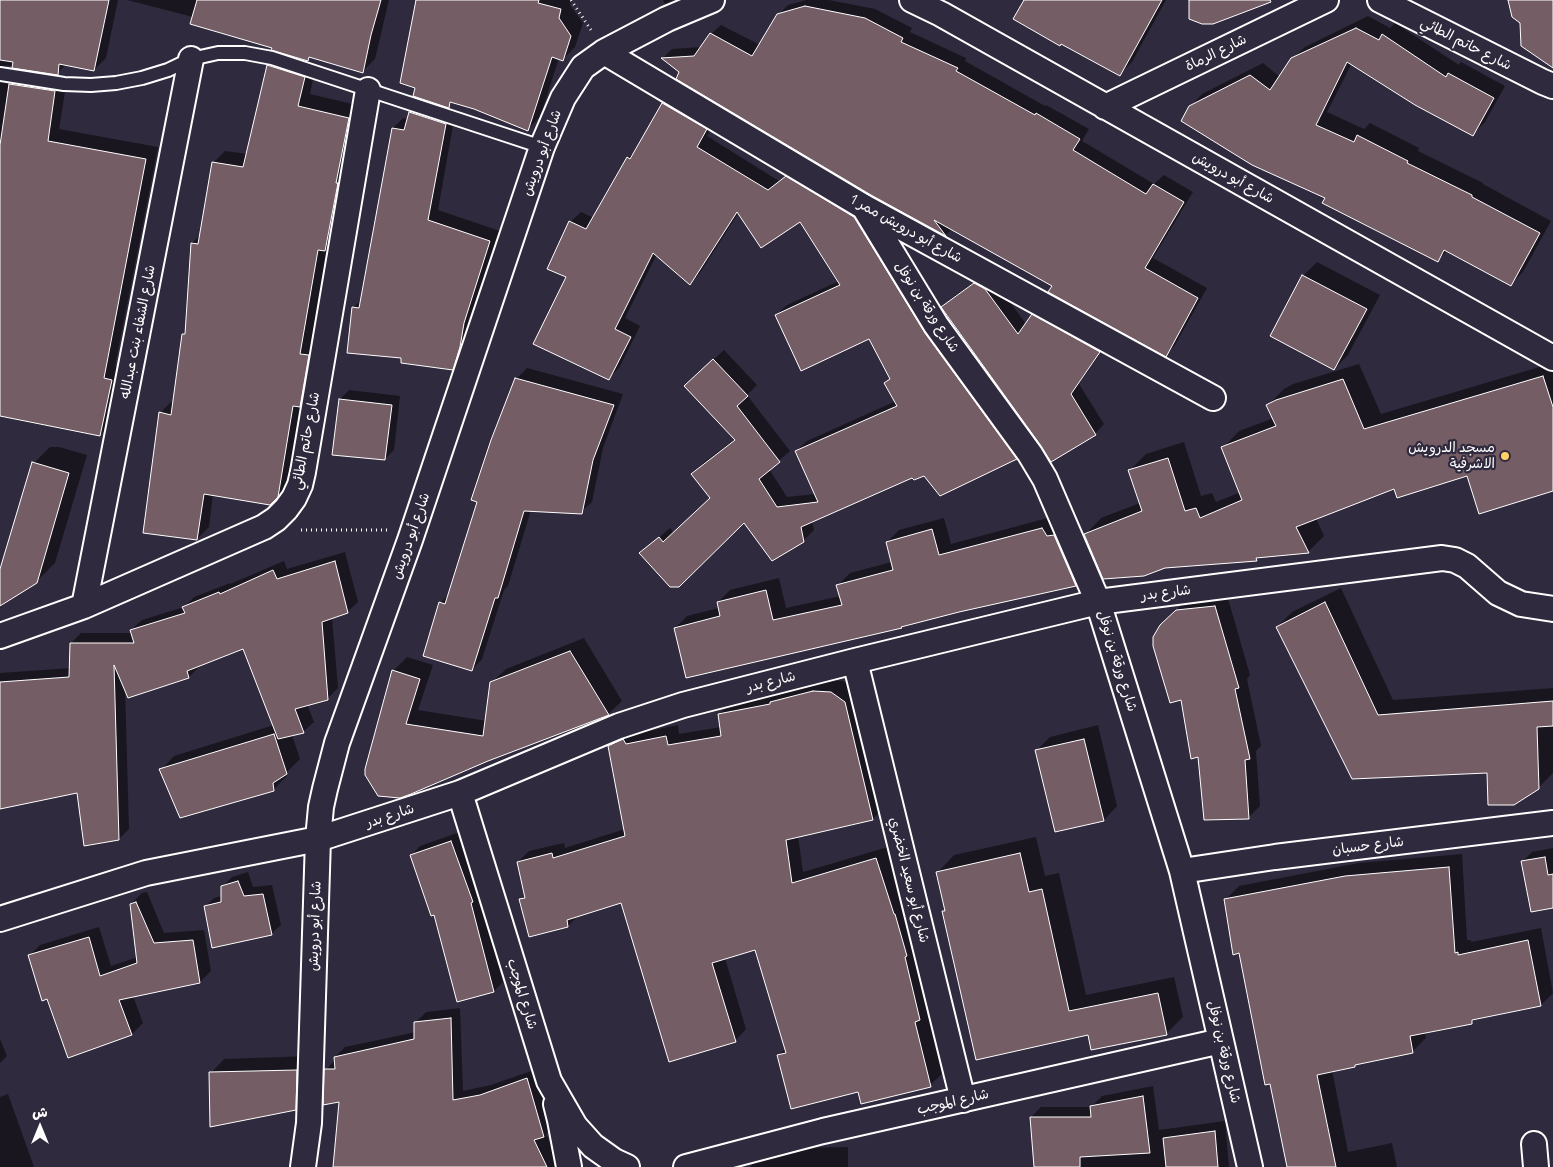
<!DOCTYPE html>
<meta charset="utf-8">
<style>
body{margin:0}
#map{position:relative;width:1553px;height:1167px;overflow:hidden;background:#2f2a3d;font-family:Delius,"Playpen Sans Arabic",sans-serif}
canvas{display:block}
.north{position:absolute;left:15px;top:1102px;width:50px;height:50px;-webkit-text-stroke:4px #2f2a3d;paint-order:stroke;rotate:0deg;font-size:14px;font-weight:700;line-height:20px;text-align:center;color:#fff}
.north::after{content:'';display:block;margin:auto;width:18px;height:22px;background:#fff;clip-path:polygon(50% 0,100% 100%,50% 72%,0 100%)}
</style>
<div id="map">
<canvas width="1553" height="1167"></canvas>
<div class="north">ش</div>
</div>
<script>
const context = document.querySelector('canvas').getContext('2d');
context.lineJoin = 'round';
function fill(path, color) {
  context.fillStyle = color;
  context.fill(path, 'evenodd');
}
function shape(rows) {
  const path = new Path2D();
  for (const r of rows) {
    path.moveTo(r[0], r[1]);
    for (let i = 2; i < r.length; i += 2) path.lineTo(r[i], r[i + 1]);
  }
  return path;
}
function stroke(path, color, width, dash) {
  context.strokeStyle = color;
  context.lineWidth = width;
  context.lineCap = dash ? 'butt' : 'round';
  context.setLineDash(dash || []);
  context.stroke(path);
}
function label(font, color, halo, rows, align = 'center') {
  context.font = font + ' Delius,"Playpen Sans Arabic",sans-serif';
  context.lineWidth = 4.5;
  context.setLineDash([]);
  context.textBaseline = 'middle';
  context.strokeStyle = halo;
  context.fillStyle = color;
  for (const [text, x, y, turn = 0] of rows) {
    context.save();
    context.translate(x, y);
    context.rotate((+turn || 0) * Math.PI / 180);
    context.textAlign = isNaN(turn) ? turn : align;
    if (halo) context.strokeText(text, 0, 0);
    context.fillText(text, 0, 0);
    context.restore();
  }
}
fill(shape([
 [0,0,118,0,106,58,94,70,67,64,57,73,5,65,11,70,67,79,59,129,158,147,115,366,123,368,112,423,100,435,0,414],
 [127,0,389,0,375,59,363,71,311,57,308,60,193,17],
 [417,0,572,0,570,5,583,23,575,47,563,59,559,58,540,117,528,129,475,108,453,102,448,106,417,87],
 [663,0,673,0,665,4],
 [806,0,829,0,875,9,912,28,910,32,966,58,965,61,1045,106,1046,105,1089,129,1082,141,1154,184,1164,175,1193,192,1153,258,1207,288,1175,345,1166,355,1054,286,952,229,946,235,871,194,681,71,663,58,672,49,702,47,711,34,721,25,760,45,778,15,788,5],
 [1026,0,1166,0,1132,62,1120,74],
 [1368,16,1390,28,1395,23,1459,65,1461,62,1505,86,1485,122,1473,134,1352,63,1327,112,1364,129,1370,123,1419,148,1418,151,1483,183,1483,184,1551,221,1523,272,1511,284,1448,250,1438,260,1327,197,1190,107,1202,94,1263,63,1280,77,1292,59,1305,47],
 [281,54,316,65,310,94,361,106,337,238,327,248,312,342,320,343,290,483,270,504,213,494,209,527,197,539,160,413,172,401,174,401,183,334,187,331,192,243,201,234,213,163,225,151,248,154,269,66],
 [673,93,716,119,707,136,779,181,797,167,864,207,1026,448,1016,458,913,476,812,521,814,530,803,541,744,521,641,553,670,528,674,533,711,498,692,474,703,463,736,438,696,376,724,350,757,385,747,395,790,451,769,469,787,497,815,494,796,451,807,441,896,401,886,383,891,378,869,337,776,315,787,305,839,281,800,221,739,212,700,273,690,284,657,254,625,318,640,326,619,368,609,378,567,276,570,222,581,212,594,218,628,158,637,150,663,103],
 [420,102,455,114,438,210,500,231,473,311,470,336,463,358,452,368,403,357,353,308,362,299,393,128,403,118,408,119,410,112],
 [1317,262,1380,295,1348,355,1334,369,1272,336,1303,276],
 [984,275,994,280,1026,324,1042,306,1108,342,1079,384,1104,424,1095,434,1051,461,943,307,952,298],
 [1553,363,1553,489,1468,475,1395,488,1316,518,1324,536,1308,552,1260,556,1256,560,1085,535,1101,518,1140,503,1130,470,1146,454,1184,442,1201,496,1212,493,1216,502,1241,492,1223,448,1239,431,1274,418,1268,405,1284,389,1293,384,1359,364,1381,414],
 [527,368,623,394,603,448,592,502,581,512,531,510,508,586,504,590,482,659,472,670,440,603,450,593,516,379],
 [349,390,400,396,394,450,385,459,340,399],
 [50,447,59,447,87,455,55,563,36,582,10,598,0,608,0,574,32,465],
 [1055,516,1088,572,1075,585,903,625,901,627,675,628,687,616,719,608,718,602,730,590,779,578,786,608,841,596,838,585,850,573,892,562,887,542,899,530,944,518,951,544],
 [345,552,358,602,347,612,332,617,338,688,328,698,307,704,314,722,303,732,292,735,300,759,287,772,287,776,273,790,161,770,174,756,274,725,244,647,198,665,199,667,189,677,125,687,129,829,119,839,78,792,0,809,0,673,71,668,71,643,81,633,132,633,131,630,142,620,184,607,194,597,230,583,230,584,284,561,287,569],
 [1341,588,1393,700,1553,688,1553,773,1538,788,1488,772,1353,778,1277,627,1292,612],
 [1227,595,1250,675,1247,679,1261,746,1256,751,1260,806,1248,818,1199,755,1182,699,1173,613,1189,599],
 [584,638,622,701,608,714,487,760,400,797,393,671,407,657,433,665,418,710,487,721,491,683,506,669],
 [826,680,843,681,857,691,884,807,873,819,798,836,803,872,888,847,905,904,931,1008,927,1012,942,1074,930,1085,859,1090,778,1056,786,1048,756,949,725,958,746,1029,735,1041,622,901,579,915,568,926,521,900,525,895,518,862,529,851,564,843,565,848,625,829,609,746,621,734,635,728,638,733,678,725,679,734,721,727,719,714,731,703,780,693,782,691],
 [1098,725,1117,806,1104,820,1036,751,1050,737],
 [460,832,479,894,503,982,494,991,458,1001,435,914,411,856,420,846],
 [1036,837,1045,876,1059,873,1086,995,1174,977,1183,1017,1166,1034,1089,1034,944,911,946,909,938,872,954,855],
 [1553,848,1553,907,1523,861,1532,852],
 [1462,854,1467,940,1471,940,1471,942,1541,928,1553,993,1541,1005,1476,1018,1472,1022,1425,1032,1426,1038,1413,1051,1358,1063,1355,1066,1332,1070,1348,1152,1392,1143,1397,1167,1288,1167,1271,1083,1240,952,1226,899,1239,886,1359,863],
 [248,872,253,887,272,885,281,925,271,934,205,907,214,898,222,896,222,887,232,877],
 [147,892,164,933,204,930,211,971,200,982,133,996,143,1023,132,1034,47,998,29,956,40,945,99,927,111,966,138,957,131,904,142,893],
 [460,1008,463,1091,491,1085,537,1069,554,1126,546,1134,562,1167,335,1167,340,1100,326,1070,335,1060,335,1057,345,1047,416,1032,416,1022,426,1012],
 [0,1039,7,1056,0,1063],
 [310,1056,309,1095,295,1109,211,1073,224,1059],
 [1153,1086,1159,1130,1225,1121,1229,1167,1035,1167,1031,1117,1041,1107,1091,1107,1102,1096],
 [8,1094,34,1167,0,1167,0,1097],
 [848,1147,848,1167,750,1167,760,1155,774,1151,792,1152,796,1148]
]), '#0007');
const building = shape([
 [0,0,109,0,94,71,59,64,58,75,12,68,13,62,0,60,0,0],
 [197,0,381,0,371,35,363,73,309,57,308,61,271,50,272,48,190,24,197,0],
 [416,0,539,0,538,3,561,9,559,18,571,36,563,61,552,57,528,131,474,109,450,102,449,108,413,96,415,88,400,83,416,0],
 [1024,0,1162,0,1120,76,1061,44,1060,46,1013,19,1024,0],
 [1189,0,1270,0,1271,2,1213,24,1202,24,1189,19,1189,0],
 [1508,0,1553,0,1553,68,1521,46,1520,23,1512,17,1508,0],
 [805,6,865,18,903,38,901,42,958,68,956,71,1035,115,1036,113,1080,139,1073,150,1146,194,1153,184,1184,202,1145,268,1198,298,1166,357,1048,292,1052,286,934,220,946,236,871,195,676,79,679,72,661,58,694,56,710,33,752,56,777,14,805,6],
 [1356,28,1379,40,1382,34,1446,77,1448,73,1494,98,1473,136,1415,105,1347,62,1316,125,1354,142,1357,135,1408,161,1407,163,1472,195,1472,197,1540,233,1511,286,1444,250,1438,262,1322,203,1325,198,1252,165,1181,121,1189,106,1250,75,1270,90,1291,58,1356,28],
 [267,65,305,77,298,106,349,118,336,183,338,183,325,251,318,250,300,354,309,355,300,407,293,406,278,497,270,505,204,494,197,540,143,533,159,412,171,415,182,334,185,334,191,243,198,244,212,162,243,167,267,65],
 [9,84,55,91,48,141,146,159,104,378,112,380,100,436,0,416,0,145,9,84],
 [662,103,707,129,697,147,768,190,786,176,854,217,925,333,1017,459,940,496,924,476,914,480,912,478,801,527,804,542,772,561,744,523,679,587,670,587,639,553,659,537,663,542,710,498,691,474,735,440,684,386,713,359,748,396,737,406,780,462,759,479,777,507,818,502,795,451,897,406,884,383,890,379,869,339,801,371,775,315,840,285,800,222,761,248,737,212,690,285,653,253,615,329,631,337,609,380,533,344,566,277,547,269,569,221,586,229,627,157,630,159,662,103],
 [409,112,446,124,428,220,490,241,464,323,460,347,453,370,401,363,401,358,347,353,352,307,359,308,392,128,404,130,409,112],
 [1302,275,1367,309,1334,370,1270,336,1302,275],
 [974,283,985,289,1018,334,1032,314,1100,352,1071,394,1096,435,1051,462,1041,446,941,307,974,283],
 [1543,376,1553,407,1553,491,1479,514,1467,476,1397,498,1394,489,1296,527,1309,553,1256,558,1257,561,1165,568,1144,576,1103,579,1084,534,1142,511,1128,470,1168,458,1185,511,1196,508,1200,518,1242,500,1221,447,1276,426,1266,405,1276,400,1343,379,1364,429,1543,376],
 [515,378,614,405,593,460,582,514,524,511,498,598,495,598,472,671,423,656,439,602,445,604,477,502,471,500,491,440,515,378],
 [339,399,392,405,385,460,332,455,339,399],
 [32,462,69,473,37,583,0,606,0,569,32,462],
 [1042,528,1047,536,1054,535,1076,586,959,612,901,627,902,628,686,678,674,628,720,616,717,602,766,590,773,620,842,605,836,585,893,570,886,542,932,529,939,555,1042,528],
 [335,561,348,613,322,622,328,700,295,709,304,733,278,739,243,649,187,671,189,678,128,698,114,665,119,840,84,846,77,793,0,809,0,682,69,677,70,643,134,643,130,630,185,613,182,607,219,592,220,594,273,570,277,579,335,561],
 [1325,602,1378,715,1553,701,1553,726,1537,727,1539,789,1514,805,1488,805,1487,773,1352,779,1276,627,1325,602],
 [1215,606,1239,688,1235,689,1250,759,1245,760,1249,819,1204,820,1198,757,1191,759,1181,700,1170,703,1153,646,1153,637,1160,625,1176,610,1215,606],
 [570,651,609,715,488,761,411,794,400,798,378,796,365,775,365,769,392,670,420,679,406,724,483,736,490,682,570,651],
 [813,691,831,692,845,702,873,820,786,840,792,883,876,858,894,914,895,914,907,956,905,957,920,1020,915,1022,931,1087,861,1104,858,1092,791,1109,777,1055,786,1053,755,950,712,963,736,1042,669,1062,621,903,567,920,568,927,529,937,519,899,525,898,517,862,552,853,553,858,625,836,608,746,623,739,626,744,666,736,668,745,721,736,718,714,770,704,770,702,813,691],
 [274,734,287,774,273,783,274,791,180,818,159,769,274,734],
 [1084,739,1104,821,1055,832,1035,750,1084,739],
 [451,841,473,902,471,903,494,992,457,1002,434,915,431,916,410,855,451,841],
 [1020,853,1029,892,1042,889,1069,1011,1158,993,1167,1035,1091,1050,1088,1035,976,1060,942,911,945,911,936,872,1020,853],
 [1545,857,1548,875,1553,874,1553,908,1531,912,1521,861,1545,857],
 [1449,867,1455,953,1458,952,1458,955,1528,940,1541,1006,1472,1020,1472,1024,1410,1036,1413,1053,1355,1065,1355,1067,1317,1075,1336,1167,1287,1167,1270,1084,1265,1085,1239,953,1233,955,1224,899,1345,876,1449,867],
 [238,881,244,896,263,894,272,935,212,948,204,906,221,902,221,886,238,881],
 [136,902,154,943,193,940,200,983,119,1000,132,1035,68,1058,47,999,42,1001,28,955,89,937,100,976,137,963,130,904,136,902],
 [451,1018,453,1100,480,1095,527,1078,544,1137,534,1140,547,1167,333,1167,339,1102,323,1105,324,1069,335,1069,334,1057,414,1039,414,1022,451,1018],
 [297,1070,296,1110,210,1127,209,1072,297,1070],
 [1143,1096,1150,1153,1080,1157,1080,1167,1034,1167,1030,1117,1091,1117,1090,1106,1143,1096],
 [1215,1131,1218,1167,1166,1167,1163,1138,1215,1131]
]);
fill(building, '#755d65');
stroke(building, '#fff', 1);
const lane = shape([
 [0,74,64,84,91,85,116,83,142,78,168,70,191,59,218,53,245,53,272,58,542,147]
]);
const street = shape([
 [912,0,941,14,1553,358],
 [1380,0,1543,82,1553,86],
 [604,52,864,207,1213,398],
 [1105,107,1326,0],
 [864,207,936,325,1030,454,1045,479,1098,602,1182,871,1250,1167],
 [84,606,191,59],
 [0,636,84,606,264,527,276,519,286,509,294,498,300,485,303,472,368,90],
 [855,661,963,1100],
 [460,793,549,1081,575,1126,593,1146,614,1161,627,1167],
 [1182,871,1275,857,1553,823],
 [0,919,146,873,318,839,460,793,619,726,683,705,855,661,1098,602,1442,558,1455,560,1467,566,1498,593,1521,604,1553,609],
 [556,1104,560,1120,569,1167],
 [1534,1144,1536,1167],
 [303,1167,309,1123,318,839,321,807,325,789,337,743,410,540,542,147,563,98,583,67,604,52,667,19,712,0],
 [686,1167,823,1131,1221,1041]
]);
stroke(lane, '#fff', 16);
stroke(street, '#fff', 28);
stroke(shape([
 [571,0,591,30],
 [301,530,388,530]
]), '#fff', 3, [1, 4]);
stroke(lane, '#2f2a3d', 12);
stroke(street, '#2f2a3d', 24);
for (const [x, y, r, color] of [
 [1505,456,5,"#ffd166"]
]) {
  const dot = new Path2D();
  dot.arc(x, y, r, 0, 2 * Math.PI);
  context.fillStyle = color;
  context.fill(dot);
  stroke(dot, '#2f2a3d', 2);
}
label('14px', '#fff', '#2f2a3d', [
 ["شارع حاتم الطائي",1466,44,27],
 ["شارع الرماة",1216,53,-26],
 ["شارع أبو درويش",542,153,-70],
 ["شارع أبو درويش",1233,178,29],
 ["شارع أبو درويش ممر 1",906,229,29],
 ["شارع ورقة بن نوفل",927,307,57],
 ["شارع الشفاء بنت عبدالله",138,332,-79],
 ["شارع حاتم الطائي",306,441,-79],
 ["شارع أبو درويش",411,536,-71],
 ["شارع بدر",1166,593,-7],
 ["شارع ورقة بن نوفل",1117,661,73],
 ["شارع بدر",771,682,-14],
 ["شارع بدر",390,816,-18],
 ["شارع حسبان",1368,846,-7],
 ["شارع أبو سعيد الخضري",909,880,76],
 ["شارع أبو درويش",315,926,-88],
 ["شارع الموجب",522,994,73],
 ["شارع ورقة بن نوفل",1224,1052,77],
 ["شارع الموجب",953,1102,-13]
]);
label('14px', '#fff', '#2f2a3d', [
 ["مسجد الدرويش",1495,448],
 ["الاشرفية",1495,464]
], 'right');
</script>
